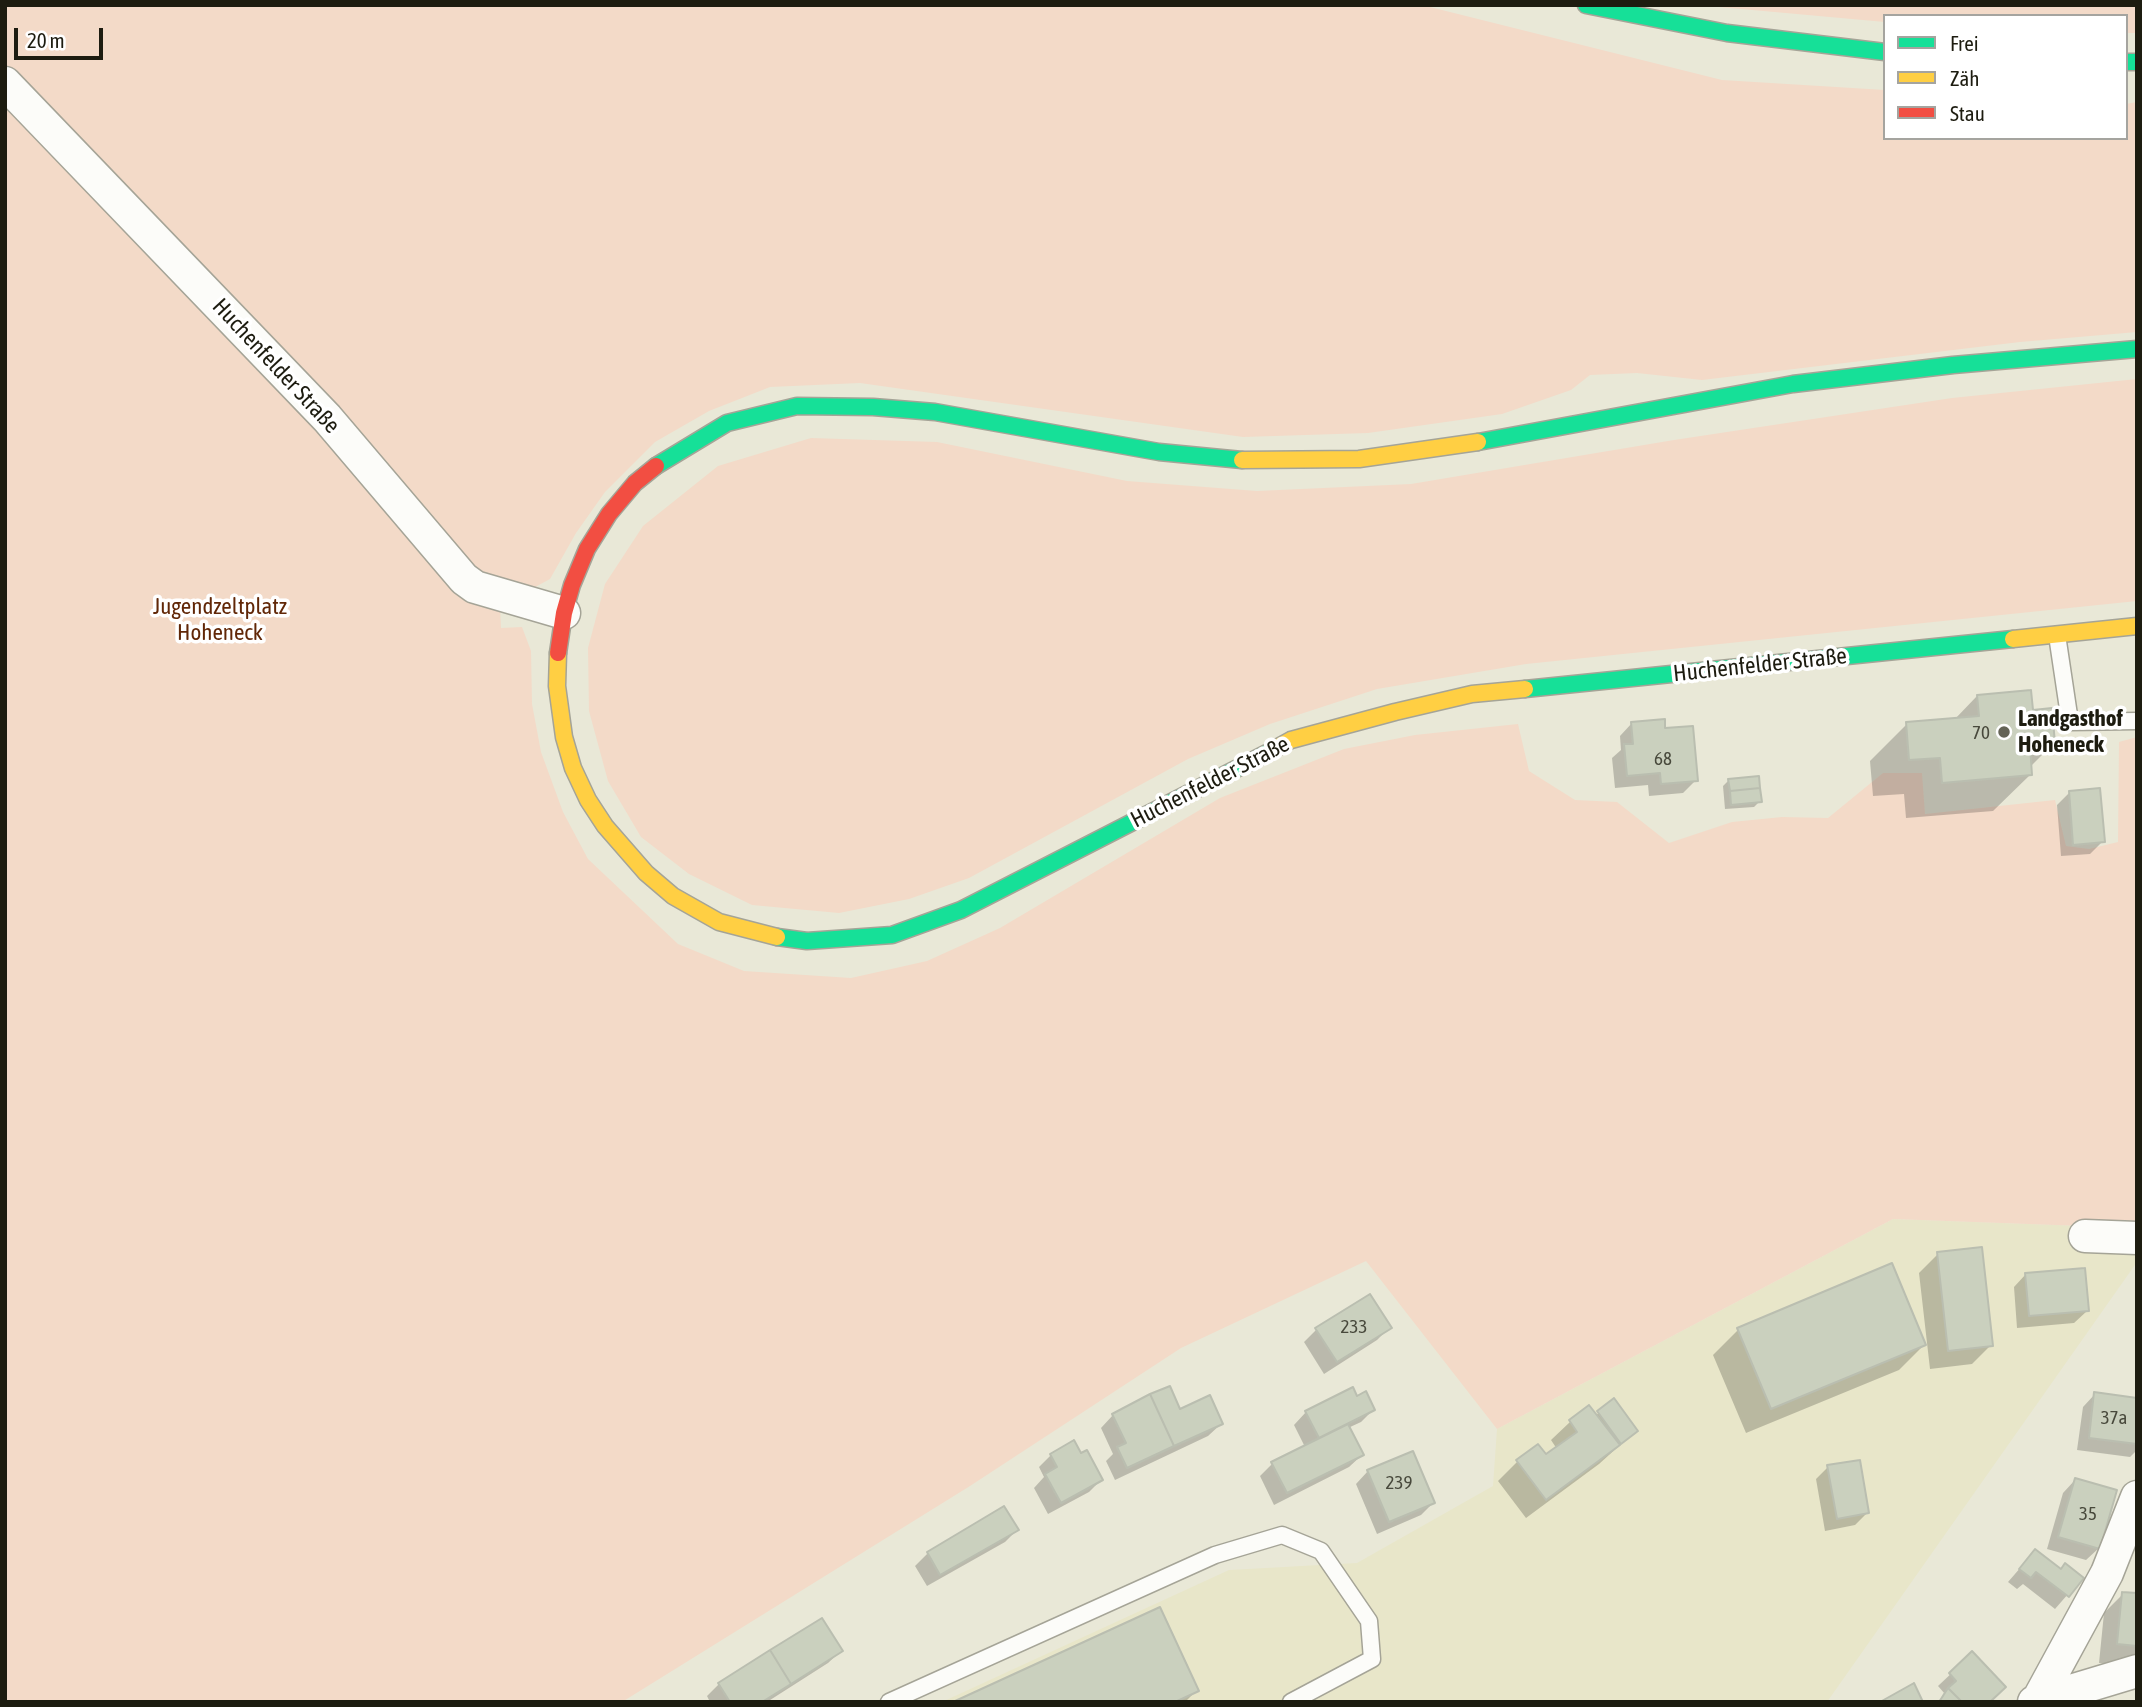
<!DOCTYPE html>
<meta charset="utf-8">
<style>
body{margin:0}
#map{position:relative;width:2142px;height:1707px;overflow:hidden;background:#e9e8d7;font-family:"Asap Condensed",sans-serif}
canvas{display:block}
.frame{position:absolute;inset:0;border:7px solid #1d1c10;pointer-events:none}
.legend{position:absolute;left:1883px;top:14px;width:245px;height:126px;box-sizing:border-box;background:#fff;border:2px solid #a5a49f;margin:0;padding:9px 12px;list-style:none;font-size:21px;color:#1d1c10}
.legend li{display:flex;align-items:center;gap:14px;height:35px}
.legend b{width:35px;border:2px solid #a5a49f}
.scale{position:absolute;left:14px;top:28px;width:89px;height:32px;box-sizing:border-box;border:4px solid #1d1c10;border-top:0;padding-left:9px;font-size:21px;line-height:24px;white-space:nowrap;color:#1d1c10;-webkit-text-stroke:5px #fff;paint-order:stroke}
</style>
<div id="map">
<canvas width="2142" height="1707"></canvas>
<div class="frame"></div>
<ul class="legend">
<li><b style="height:9px;background:#16e098"></b>Frei</li>
<li><b style="height:9px;background:#ffcf43"></b>Zäh</li>
<li><b style="height:9px;background:#f24e42"></b>Stau</li>
</ul>
<div class="scale">20 m</div>
</div>
<script>
const context = document.querySelector('canvas').getContext('2d');
context.lineJoin = 'round';
function fill(path, color) {
  context.fillStyle = color;
  context.fill(path, 'evenodd');
}
function shape(rows) {
  const path = new Path2D();
  for (const r of rows) {
    path.moveTo(r[0], r[1]);
    for (let i = 2; i < r.length; i += 2) path.lineTo(r[i], r[i + 1]);
  }
  return path;
}
function stroke(path, color, width, dash) {
  context.strokeStyle = color;
  context.lineWidth = width;
  context.lineCap = dash ? 'butt' : 'round';
  context.setLineDash(dash || []);
  context.stroke(path);
}
function label(font, color, halo, rows, align = 'center') {
  context.font = font + ' "Asap Condensed",sans-serif';
  context.lineWidth = 7;
  context.setLineDash([]);
  context.textBaseline = 'middle';
  context.strokeStyle = halo;
  context.fillStyle = color;
  for (const [text, x, y, turn = 0] of rows) {
    context.save();
    context.translate(x, y);
    context.rotate((+turn || 0) * Math.PI / 180);
    context.textAlign = isNaN(turn) ? turn : align;
    if (halo) context.strokeText(text, 0, 0);
    context.fillText(text, 0, 0);
    context.restore();
  }
}
fill(shape([
 [1893,1219,2137,1228,2137,1262,1827,1702,942,1702,1229,1570,1357,1563,1493,1486,1497,1429]
]), '#e8e6c9');
fill(shape([
 [5,5,1422,5,1722,80,1885,90,1885,138,2126,138,2126,104,2137,102,2137,332,2020,342,1702,380,1637,373,1590,375,1571,390,1502,414,1368,433,1243,437,860,383,770,387,709,411,655,442,605,492,576,533,550,579,500,606,501,628,522,627,531,651,532,704,541,752,563,812,588,859,678,944,744,971,851,978,927,961,1000,928,1220,798,1344,749,1415,735,1518,724,1529,771,1575,800,1617,802,1669,843,1732,822,1782,817,1828,818,1883,773,1922,773,1925,814,2055,800,2066,846,2089,849,2118,842,2119,742,2137,737,2137,1228,1893,1219,1497,1429,1366,1261,1181,1348,970,1486,622,1702,5,1702],
 [1697,5,2137,5,2137,33,2126,33,2126,16,1885,16,1885,22],
 [2137,379,2137,601,1526,664,1377,689,1270,724,1188,759,969,878,909,899,839,913,752,905,689,874,641,837,608,781,589,711,588,648,605,584,643,526,718,466,811,438,937,442,1127,481,1257,491,1411,484,1674,440,1952,398]
]), '#f3dac8');
fill(shape([
 [1977,696,2031,712,2053,744,2030,767,2030,775,1993,811,1906,818,1904,794,1873,796,1870,761,1907,724,1954,720],
 [1632,723,1664,730,1696,780,1683,793,1649,796,1648,785,1615,788,1612,758,1621,750,1620,736],
 [1729,780,1760,801,1754,807,1725,809,1723,786],
 [2069,793,2103,841,2090,854,2061,856,2057,805],
 [1938,1254,1991,1345,1972,1364,1930,1369,1919,1273],
 [2026,1274,2087,1311,2074,1323,2017,1328,2014,1287],
 [1390,1327,1377,1340,1324,1374,1304,1342,1316,1330],
 [1738,1330,1924,1345,1899,1370,1746,1433,1713,1355],
 [2095,1394,2137,1399,2137,1450,2130,1457,2077,1450,2083,1407],
 [1356,1398,1373,1410,1361,1422,1348,1428,1362,1455,1349,1467,1274,1505,1260,1476,1272,1464,1305,1447,1294,1425,1306,1412],
 [1614,1401,1630,1436,1599,1464,1526,1518,1498,1481,1517,1462,1538,1446,1546,1457,1557,1449,1551,1440,1570,1422,1589,1407,1595,1416],
 [1179,1411,1221,1424,1208,1436,1115,1480,1106,1461,1113,1454,1101,1428,1113,1415],
 [1051,1455,1081,1456,1101,1480,1089,1492,1048,1514,1034,1488,1044,1477,1039,1467],
 [1828,1467,1867,1513,1855,1525,1825,1531,1816,1479],
 [1368,1471,1433,1503,1421,1515,1377,1534,1356,1484],
 [2075,1480,2099,1548,2086,1560,2047,1549,2063,1493],
 [1017,1530,1005,1542,927,1586,915,1566,928,1553],
 [2035,1551,2061,1570,2082,1578,2055,1609,2023,1584,2017,1589,2008,1582],
 [2123,1594,2137,1595,2137,1666,2099,1663,2104,1613],
 [841,1651,828,1663,767,1702,710,1702,707,1696,719,1684],
 [1972,1654,1988,1702,1945,1694,1938,1686],
 [1197,1690,1185,1702,957,1702]
]), '#0003');
const building = shape([
 [2031,690,2033,710,2052,708,2055,744,2030,746,2032,775,1942,783,1940,758,1909,760,1906,722,1979,716,1977,695,2031,690],
 [1665,719,1665,728,1693,726,1698,781,1661,784,1660,773,1627,776,1624,744,1633,744,1631,722,1665,719],
 [1759,776,1760,788,1730,791,1728,779,1759,776],
 [1760,788,1762,802,1731,805,1730,791,1760,788],
 [2100,788,2105,842,2073,845,2069,791,2100,788],
 [1982,1247,1993,1346,1948,1351,1937,1252,1982,1247],
 [1892,1263,1926,1345,1771,1409,1737,1328,1892,1263],
 [2085,1268,2089,1311,2029,1316,2025,1273,2085,1268],
 [1370,1294,1392,1328,1337,1362,1315,1328,1370,1294],
 [1170,1386,1180,1409,1210,1395,1223,1424,1174,1446,1150,1394,1170,1386],
 [1353,1387,1357,1396,1366,1391,1375,1410,1319,1438,1305,1411,1353,1387],
 [2094,1392,2137,1398,2137,1444,2089,1438,2094,1392],
 [1150,1394,1174,1446,1127,1468,1117,1447,1126,1443,1112,1414,1150,1394],
 [1614,1398,1638,1431,1621,1444,1597,1411,1614,1398],
 [1589,1405,1620,1445,1546,1500,1516,1460,1538,1444,1546,1454,1577,1432,1569,1420,1589,1405],
 [1348,1424,1364,1455,1287,1493,1271,1462,1348,1424],
 [1074,1440,1081,1453,1087,1450,1103,1480,1061,1503,1045,1474,1057,1467,1050,1454,1074,1440],
 [1413,1451,1435,1503,1389,1522,1367,1470,1413,1451],
 [1860,1460,1869,1513,1837,1519,1827,1465,1860,1460],
 [2075,1478,2117,1490,2100,1549,2058,1537,2075,1478],
 [1004,1506,1019,1530,940,1575,927,1552,1004,1506],
 [2035,1549,2061,1569,2065,1563,2084,1578,2069,1597,2036,1572,2031,1578,2019,1569,2035,1549],
 [2122,1592,2137,1593,2137,1646,2117,1644,2122,1592],
 [1160,1607,1199,1691,1175,1702,953,1702,1160,1607],
 [822,1618,843,1651,791,1684,770,1650,822,1618],
 [770,1650,791,1684,762,1702,730,1702,718,1683,770,1650],
 [1972,1651,2006,1687,1990,1702,1962,1702,1948,1688,1956,1681,1949,1673,1972,1651],
 [1914,1683,1923,1702,1880,1702,1914,1683],
 [1948,1688,1962,1702,1939,1702,1948,1688]
]);
fill(building, '#cad0be');
stroke(building, '#babeb0', 2);
const lane = shape([
 [2057,635,2070,722,2137,721],
 [889,1702,1215,1555,1282,1535,1321,1551,1369,1621,1372,1659,1291,1702]
]);
const street = shape([
 [5,83,327,418,464,579,475,587,564,613],
 [2085,1236,2137,1238],
 [2038,1700,2107,1573,2137,1497],
 [2034,1702,2137,1671]
]);
const fast = shape([
 [1586,5,1727,33,1885,52],
 [2126,62,2137,62],
 [1478,442,1793,384,1953,365,2137,349],
 [656,466,727,423,797,406,873,407,935,412,1159,452,1242,460],
 [1525,689,2013,639],
 [777,937,807,941,892,935,961,910,1271,751]
]);
const slow = shape([
 [1242,460,1359,459,1478,442],
 [2013,639,2137,626],
 [558,653,557,686,564,737,573,768,588,800,605,826,646,873,673,896,719,922,777,937],
 [1271,751,1291,740,1395,712,1472,694,1525,689]
]);
const jam = shape([
 [558,653,564,613,572,585,587,549,609,514,635,483,656,466]
]);
stroke(lane, '#a5a497', 19);
stroke(street, '#a5a497', 35);
stroke(fast, '#a5a497', 19);
stroke(slow, '#a5a497', 19);
stroke(jam, '#a5a497', 19);
stroke(lane, '#fcfcf9', 16);
stroke(street, '#fcfcf9', 32);
stroke(fast, '#16e098', 16);
stroke(slow, '#ffcf43', 16);
stroke(jam, '#f24e42', 16);
for (const [x, y, r, color] of [
 [2004,732,7,"#646356"]
]) {
  const dot = new Path2D();
  dot.arc(x, y, r, 0, 2 * Math.PI);
  context.fillStyle = color;
  context.fill(dot);
  stroke(dot, '#fff', 2.5);
}
label('19px', '#48493c', null, [
 ["70",1981,733],
 ["68",1663,759],
 ["233",1354,1327],
 ["37a",2114,1418],
 ["239",1399,1483],
 ["35",2088,1514]
]);
label('23px', '#1d1c10', '#fff', [
 ["Huchenfelder Straße",276,366,47],
 ["Huchenfelder Straße",1760,665,-6],
 ["Huchenfelder Straße",1210,782,-27]
]);
label('23px', '#612707', '#fff', [
 ["Jugendzeltplatz",220,607],
 ["Hoheneck",220,633]
]);
label('bold 23px', '#1d1c10', '#fff', [
 ["Landgasthof",2018,719],
 ["Hoheneck",2018,745]
], 'left');
</script>
